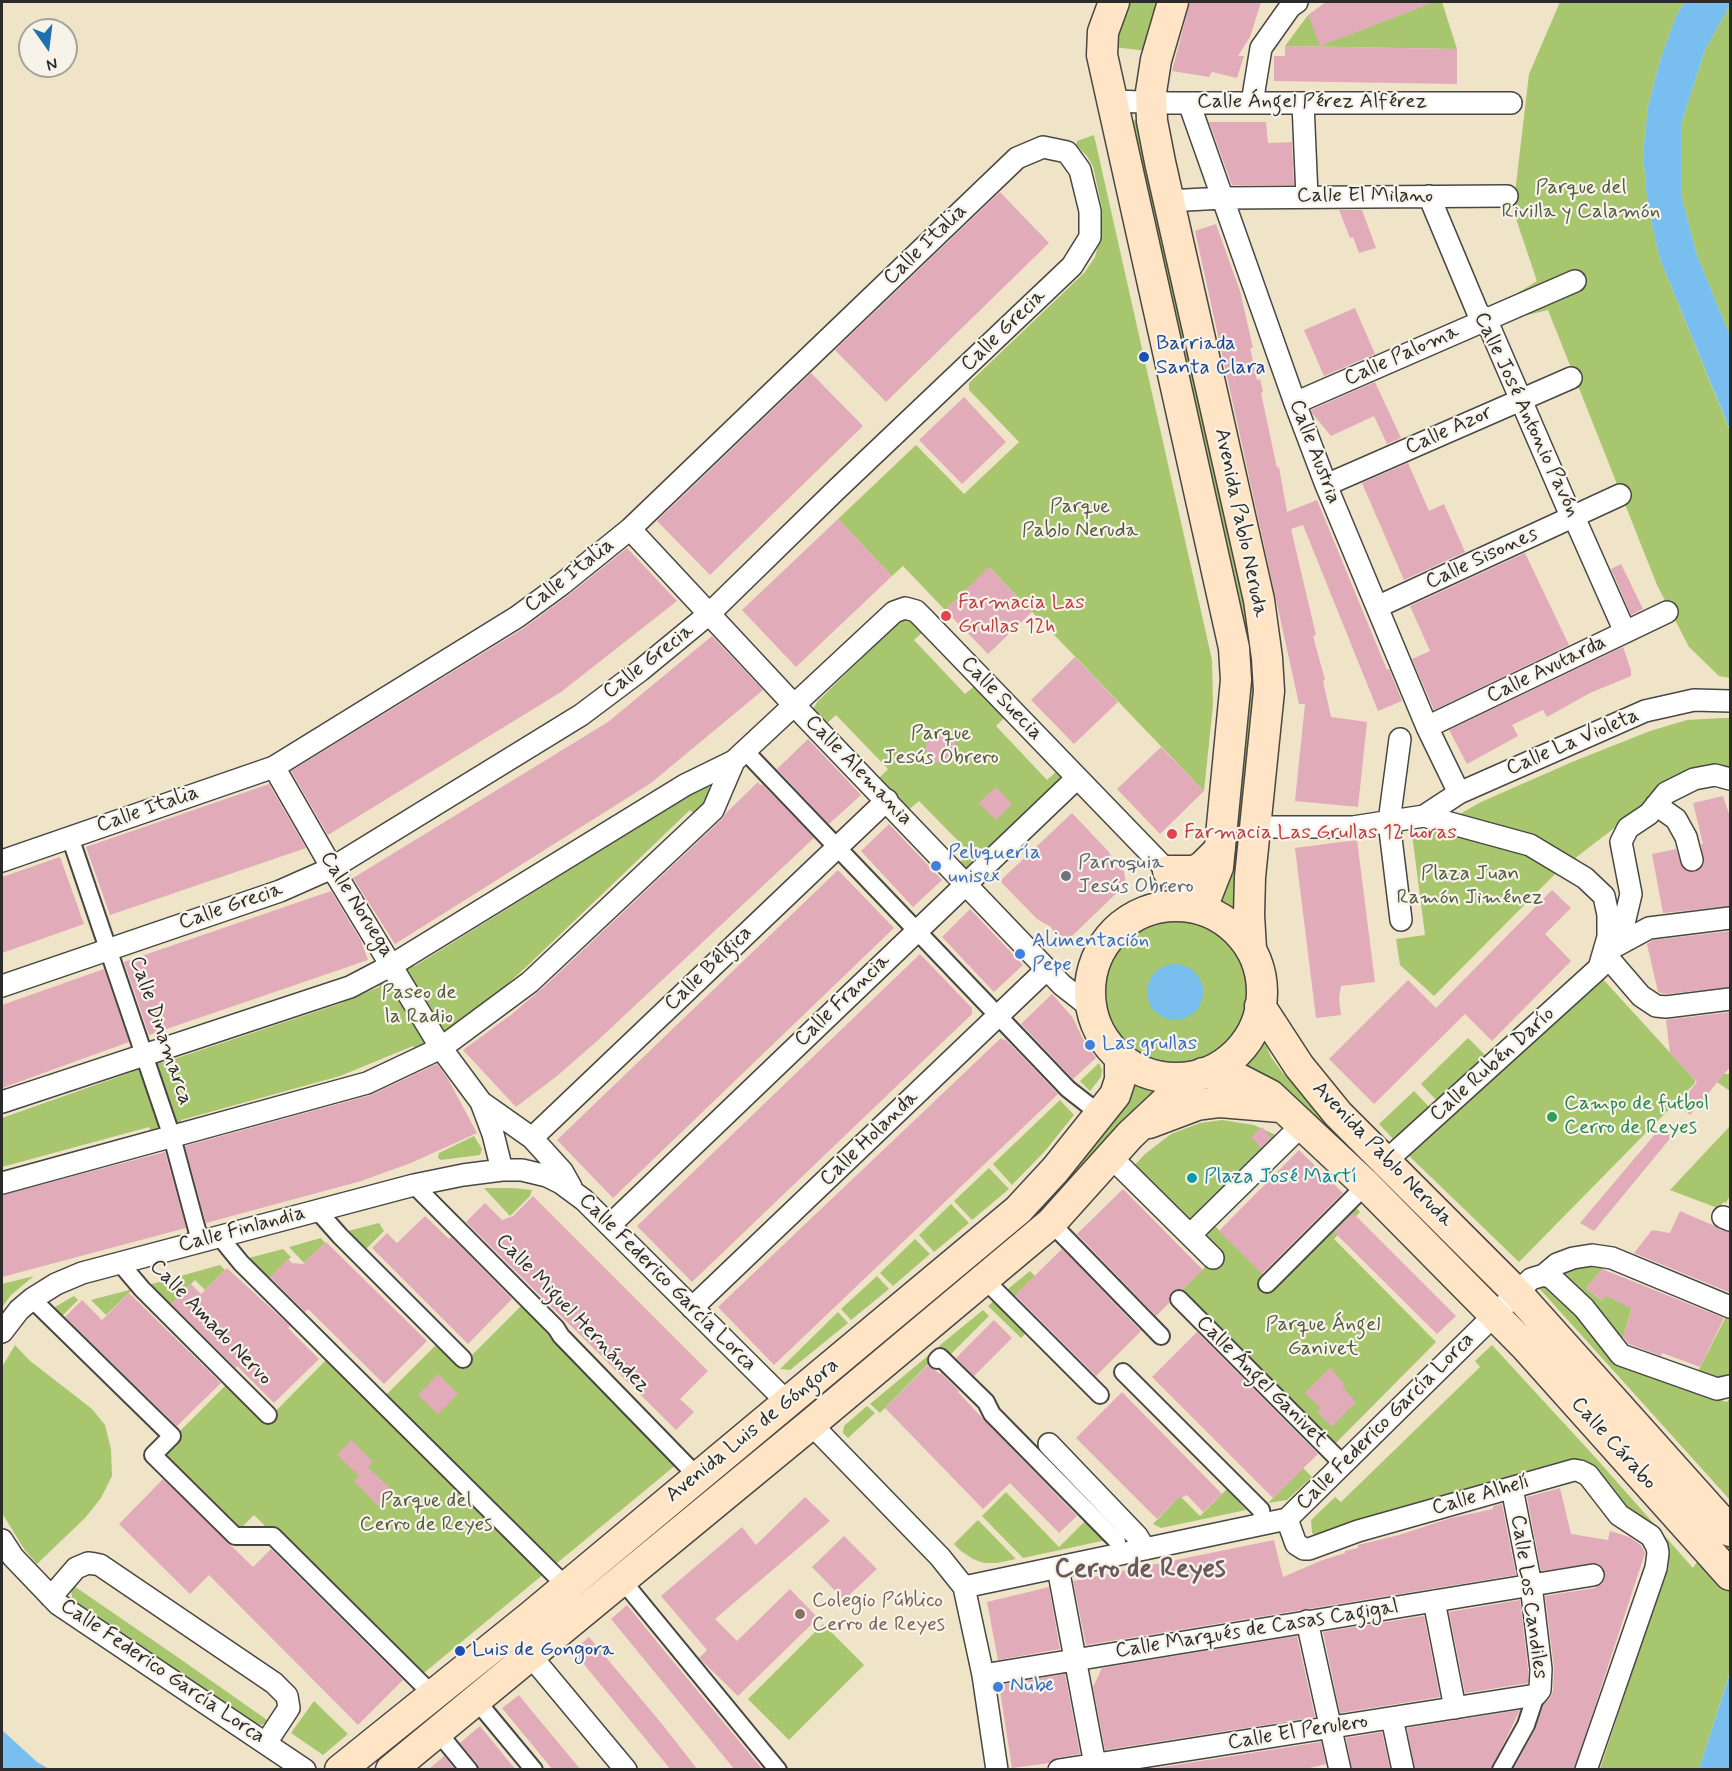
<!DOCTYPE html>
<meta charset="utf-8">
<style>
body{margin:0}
#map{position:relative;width:1732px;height:1771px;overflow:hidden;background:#efe4c8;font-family:Mynerve,sans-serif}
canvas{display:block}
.frame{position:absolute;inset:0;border:3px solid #2b2b2b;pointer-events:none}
.north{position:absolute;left:18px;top:18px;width:60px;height:60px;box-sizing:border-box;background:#f7f3e8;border:2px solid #a5a39c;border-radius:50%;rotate:166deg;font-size:16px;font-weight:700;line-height:24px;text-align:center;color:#2b2b2b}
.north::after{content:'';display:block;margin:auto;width:21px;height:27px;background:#1f6fb2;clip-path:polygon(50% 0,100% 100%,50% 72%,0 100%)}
</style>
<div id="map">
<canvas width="1732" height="1771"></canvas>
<div class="frame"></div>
<div class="north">N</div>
</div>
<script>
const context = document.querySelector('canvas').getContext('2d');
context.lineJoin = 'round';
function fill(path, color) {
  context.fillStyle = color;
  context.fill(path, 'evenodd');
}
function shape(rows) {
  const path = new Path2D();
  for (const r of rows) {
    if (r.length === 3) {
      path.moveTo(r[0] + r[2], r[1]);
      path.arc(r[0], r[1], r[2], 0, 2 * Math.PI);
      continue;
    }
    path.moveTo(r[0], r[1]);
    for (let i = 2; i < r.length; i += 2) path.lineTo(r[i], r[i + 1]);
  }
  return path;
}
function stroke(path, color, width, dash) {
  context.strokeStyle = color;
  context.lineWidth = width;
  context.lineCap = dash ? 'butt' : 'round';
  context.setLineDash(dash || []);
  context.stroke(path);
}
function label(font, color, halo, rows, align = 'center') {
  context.font = font + ' Mynerve,sans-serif';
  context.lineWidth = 4.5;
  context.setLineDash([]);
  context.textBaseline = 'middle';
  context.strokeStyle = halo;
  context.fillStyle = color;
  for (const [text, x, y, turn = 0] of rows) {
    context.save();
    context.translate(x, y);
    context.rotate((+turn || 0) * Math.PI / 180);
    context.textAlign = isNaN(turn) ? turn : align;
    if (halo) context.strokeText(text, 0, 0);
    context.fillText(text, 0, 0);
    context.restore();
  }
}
fill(shape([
 [1125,2,1164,2,1148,51,1113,47],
 [1434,2,1442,2,1457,49,1285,46,1308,15,1345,36],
 [1560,2,1685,2,1677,14,1661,57,1648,107,1643,154,1648,208,1660,259,1730,431,1730,678,1719,676,1689,647,1657,585,1548,310,1507,320,1500,304,1537,281,1513,210,1529,74],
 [1730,5,1730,336,1697,255,1681,195,1681,124,1705,50],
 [1129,119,1141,122,1259,663,1238,918,1225,909,1212,903,1246,676],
 [1094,135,1212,660,1213,705,1204,791,990,568,945,610,903,566,892,576,838,519,916,445,964,494,1019,442,969,390,969,383,1084,273,1095,257,1102,231,1102,208,1093,166,1087,156,1076,145,1077,141],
 [908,619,917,622,925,630,914,640,965,694,977,684,1006,716,996,726,1047,780,1058,770,1062,774,1063,779,969,870,958,864,970,853,919,801,907,811,877,780,888,769,836,715,824,726,813,710,817,702,898,623],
 [1722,718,1730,718,1730,771,1677,780,1570,862,1451,819,1481,802,1572,762,1650,731,1687,720],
 [704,783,709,787,710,795,707,803,695,815,690,810,525,968,496,994,455,1023,455,1028,418,1051,413,1046,340,1076,181,1120,182,1126,152,1134,149,1127,2,1167,2,1118,132,1072,131,1066,159,1057,162,1063,339,1004,379,987,379,981,410,959,415,966,684,799,683,792],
 [1447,830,1527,852,1559,870,1434,996,1400,965,1396,939,1425,935,1412,834],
 [1176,992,74],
 [1601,977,1695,1080,1695,1083,1519,1262,1405,1152],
 [1468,1038,1487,1057,1439,1103,1421,1084],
 [1264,1040,1271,1057,1282,1072,1489,1284,1484,1286,1240,1067,1252,1057],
 [1099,1063,1102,1070,1101,1077,1090,1091,1080,1081],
 [1723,1074,1730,1074,1730,1091,1717,1082],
 [1133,1080,1146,1086,1162,1088,1046,1214,394,1756,385,1747,1008,1232],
 [1414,1091,1432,1110,1397,1143,1379,1124],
 [1060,1100,1074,1115,1045,1151,1012,1185,993,1164],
 [1222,1120,1254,1125,1282,1138,1192,1225,1131,1169,1145,1154,1171,1134,1200,1123],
 [1730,1126,1730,1195,1726,1203,1723,1202,1720,1209,1670,1190],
 [474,1136,482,1149,480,1155,441,1160,438,1158,439,1153],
 [989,1168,1009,1189,972,1220,954,1201],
 [484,1188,513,1188,532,1190,530,1196,510,1216],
 [1349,1199,1360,1212,1334,1239,1436,1342,1329,1450,1175,1297,1207,1265,1191,1249,1215,1226,1269,1280],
 [951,1204,969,1223,934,1252,919,1235],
 [379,1223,384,1231,364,1251,344,1232],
 [321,1238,325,1243,304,1263,289,1247],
 [915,1239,930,1254,893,1286,880,1273],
 [283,1249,291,1257,267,1281,245,1259],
 [1577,1264,1605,1266,1586,1288,1602,1301,1606,1295,1632,1308,1621,1344,1618,1333,1610,1322,1581,1289,1560,1271],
 [220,1265,225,1270,205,1290,195,1280,169,1306,148,1285],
 [1030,1271,1035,1276,1010,1301,1003,1293],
 [34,1276,11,1295,2,1307,2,1284],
 [877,1276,889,1289,851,1320,841,1309],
 [1549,1286,1599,1335,1707,1396,1727,1402,1730,1398,1730,1500,1538,1287],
 [133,1289,106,1315,91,1300],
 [74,1296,78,1300,57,1321,48,1311],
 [998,1297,1030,1329,1021,1338,988,1306],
 [523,1304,555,1335,552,1339,677,1464,419,1677,254,1515,235,1534,156,1455,228,1383,266,1421,328,1358,383,1398,438,1343,461,1366],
 [1730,1309,1730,1382,1697,1373],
 [983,1310,989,1316,949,1356,939,1346],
 [838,1312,848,1323,790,1370,780,1369],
 [15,1345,29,1360,92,1409,105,1425,111,1449,112,1476,101,1498,85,1518,37,1564,24,1549,2,1513,2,1367],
 [1492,1345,1594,1456,1693,1568,1730,1513,1730,1672,1699,1769,1600,1769,1666,1570,1627,1513,1588,1463,1582,1459,1375,1516,1316,1536,1312,1533,1311,1520,1335,1497,1341,1502,1480,1367,1475,1361],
 [929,1355,933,1359,880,1413,870,1404],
 [867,1406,875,1413,848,1438,843,1433,844,1426],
 [1303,1468,1312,1477,1287,1500,1268,1503],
 [1227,1489,1246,1510,1161,1528,1153,1524,1180,1496,1200,1516],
 [1006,1492,1059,1547,1089,1517,1111,1539,1023,1558,982,1516],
 [978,1520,1016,1559,997,1563,984,1563,973,1559,961,1551,954,1544],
 [74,1586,176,1656,270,1722,261,1725,255,1723,73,1602,71,1591],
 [823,1624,864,1665,789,1740,748,1699],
 [314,1701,348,1734,323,1755,291,1733]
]), '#a7c66e');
fill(shape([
 [1685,2,1730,2,1730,5,1705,50,1681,124,1681,195,1697,255,1730,336,1730,430,1660,259,1648,208,1643,154,1648,107,1661,57,1677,14],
 [1175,992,28],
 [1730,1672,1730,1769,1699,1769,1728,1679],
 [2,1730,37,1762,49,1769,2,1769]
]), '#78beef');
fill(shape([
 [1190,2,1261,2,1250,37,1238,56,1244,56,1237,78,1212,72,1209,77,1172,71],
 [1326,2,1431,2,1432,3,1320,46,1308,15],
 [1285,46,1457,49,1457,84,1274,81,1274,56,1285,56],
 [1209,122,1266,122,1268,143,1292,142,1294,185,1232,185],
 [1000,192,1049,243,886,402,835,350],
 [1339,210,1362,210,1376,248,1359,253,1353,237,1350,238],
 [1216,224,1240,291,1253,348,1250,348,1257,380,1260,379,1263,392,1261,393,1277,468,1279,467,1287,512,1317,500,1387,670,1389,669,1402,701,1378,711,1303,525,1291,529,1316,635,1313,636,1325,680,1323,681,1331,717,1367,722,1358,807,1295,801,1305,704,1299,704,1195,231],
 [1355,308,1375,354,1324,376,1304,330],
 [811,373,863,426,710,575,657,521],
 [1375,382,1401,438,1387,444,1374,416,1331,436,1312,413,1311,410],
 [964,397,1006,442,962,484,919,440],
 [1408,463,1429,511,1444,504,1465,552,1404,580,1362,483],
 [838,519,892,576,796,667,742,610],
 [627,548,677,601,561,692,328,835,291,771,524,628,570,594],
 [1525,553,1569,645,1434,710,1412,659,1430,651,1410,606],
 [1621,564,1643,609,1631,615,1611,569],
 [989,567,1032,612,988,654,945,610],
 [712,636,763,690,651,783,395,944,353,878,608,722],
 [1623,647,1631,670,1631,676,1590,693,1547,717,1543,710,1512,725,1518,736,1467,764,1449,730],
 [1075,657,1118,702,1074,744,1031,700],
 [941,748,15],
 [808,739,861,795,829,824,777,769],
 [1161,747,1204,791,1160,834,1117,789],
 [758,782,760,785,762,784,814,838,596,1042,557,1076,516,1107,463,1050,512,1014,545,986,722,819,726,813],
 [269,784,306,848,110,915,86,847],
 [996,787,1012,804,996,820,979,803],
 [1723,796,1731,820,1731,906,1663,913,1652,854,1676,849,1683,869,1695,872,1700,869,1704,863,1701,844,1703,844,1693,803],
 [1072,813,1109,852,1116,867,1124,871,1126,884,1072,936,1061,939,1055,935,1051,927,1037,919,1000,881],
 [889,824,942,880,913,907,861,851],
 [1357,840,1375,982,1341,986,1339,999,1341,1015,1316,1018,1295,848],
 [60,857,84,924,2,953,2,877],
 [838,870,894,928,613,1198,557,1140],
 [1552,890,1571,908,1545,934,1571,961,1492,1041,1465,1014,1374,1104,1329,1059,1408,980,1436,1008],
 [331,891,361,941,368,960,149,1035,124,962],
 [970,909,1023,965,994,992,942,937],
 [1731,931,1731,987,1666,994,1658,992,1647,944,1653,940],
 [920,954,972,1008,972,1014,692,1282,637,1226],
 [104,969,129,1042,2,1088,2,1005],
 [1052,994,1073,1018,1083,1039,1096,1058,1073,1079,1021,1024],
 [1731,1012,1731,1066,1690,1115,1678,1105,1697,1082,1670,1053,1666,1020],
 [1001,1038,1004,1040,1005,1039,1058,1094,774,1365,718,1307],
 [437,1064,448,1079,477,1133,411,1163,361,1181,206,1223,185,1146,371,1095],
 [1262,1127,1271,1138,1261,1148,1251,1137],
 [1661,1127,1672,1136,1594,1231,1580,1223],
 [1299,1150,1343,1193,1262,1274,1219,1231],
 [165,1152,186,1228,2,1277,2,1195],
 [1123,1189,1203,1270,1183,1289,1177,1289,1172,1291,1169,1297,1169,1303,1156,1316,1077,1234],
 [533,1196,708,1371,680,1399,694,1412,676,1430,466,1222,485,1203,502,1220,513,1216],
 [1680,1211,1731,1233,1731,1293,1634,1253,1652,1230,1670,1233],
 [1353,1213,1456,1316,1437,1334,1334,1232],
 [425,1216,449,1239,451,1237,512,1299,468,1344,372,1248,387,1233,397,1243],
 [326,1242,427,1341,384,1384,308,1309,305,1312,270,1277,288,1259,292,1263,303,1264],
 [1062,1249,1141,1331,1096,1376,1015,1295],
 [227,1268,290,1326,288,1328,319,1359,274,1403,237,1366,236,1368,171,1304,191,1284,201,1294],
 [1602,1269,1724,1318,1700,1367,1662,1353,1661,1356,1629,1344,1623,1337,1632,1309,1606,1296,1602,1301,1586,1288],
 [129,1293,221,1383,177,1426,65,1317,82,1300,102,1320],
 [994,1320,1012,1338,974,1376,956,1358],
 [1197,1332,1318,1454,1273,1498,1152,1377],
 [928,1365,940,1374,941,1373,959,1391,958,1392,985,1421,1077,1516,1059,1533,1010,1483,983,1509,885,1408],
 [1330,1368,1345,1384,1342,1387,1356,1402,1332,1427,1317,1412,1321,1408,1305,1393],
 [438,1374,458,1394,438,1414,418,1395],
 [1122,1392,1222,1494,1203,1512,1187,1495,1176,1500,1157,1519,1076,1438],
 [351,1440,373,1462,368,1467,394,1492,379,1507,354,1481,359,1476,337,1455],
 [163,1479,253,1567,271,1549,403,1680,358,1725,209,1575,190,1594,119,1524],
 [1560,1488,1571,1534,1608,1540,1610,1531,1629,1537,1641,1545,1645,1553,1574,1770,1513,1770,1535,1730,1544,1704,1550,1698,1553,1691,1554,1667,1545,1596,1595,1588,1601,1584,1605,1579,1603,1567,1597,1563,1541,1571,1527,1497],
 [805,1497,830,1521,715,1619,737,1641,790,1589,818,1618,738,1696,699,1658,707,1650,661,1596,742,1527,756,1545],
 [1502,1504,1516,1575,1086,1645,1073,1581,1274,1540,1283,1577,1320,1561,1345,1553,1345,1551,1358,1548,1358,1545,1399,1535,1451,1518,1493,1509,1493,1506],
 [844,1536,877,1569,844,1600,812,1567],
 [1049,1587,1060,1649,998,1660,987,1602],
 [1520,1600,1528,1669,1528,1683,1465,1693,1449,1612],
 [627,1605,657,1642,763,1770,735,1770,611,1619],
 [1424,1616,1440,1697,1340,1713,1323,1632],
 [1297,1636,1315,1717,1105,1750,1093,1687,1102,1668],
 [589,1637,662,1724,698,1770,671,1770,573,1651],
 [1065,1674,1080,1754,1056,1758,1049,1763,1012,1768,999,1685],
 [519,1695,531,1710,581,1770,553,1770,502,1708],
 [1520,1710,1491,1770,1415,1770,1407,1728],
 [480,1726,516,1770,479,1770,477,1763,460,1743],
 [1382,1732,1390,1769,1352,1769,1346,1738],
 [1321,1742,1326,1764,1301,1770,1144,1770],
 [444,1756,455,1770,428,1770]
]), '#e2abba');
const pedestrian = shape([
 [745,751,1068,1089,1100,1114],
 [70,837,172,1137,200,1241],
 [414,1185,556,1328,561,1336,697,1476],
 [317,1210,340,1236,463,1359],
 [1051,1223,1161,1336],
 [219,1236,241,1263,566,1586],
 [120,1263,142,1289,268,1415],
 [984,1279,1100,1395],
 [1267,1284,1366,1185],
 [32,1299,172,1436,153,1455,235,1536,273,1536,433,1695],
 [1179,1299,1343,1464],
 [937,1360,940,1357,986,1402,992,1414,1117,1541],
 [1123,1372,1261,1510,1263,1524],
 [622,1580,778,1770],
 [476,1700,534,1770],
 [437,1731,469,1770],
 [1501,1770,1526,1725,1536,1695]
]);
const minor = shape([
 [1113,101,1170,103,1511,103],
 [1189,103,1295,403,1326,485,1427,727,1459,793],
 [1252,103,1261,48,1290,7,1297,2],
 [1303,103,1307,197],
 [1429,196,1478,313,1486,319,1568,509,1578,526,1625,632],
 [1168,201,1223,198,1507,196],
 [1295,403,1575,281],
 [1326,485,1571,378],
 [630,529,794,705,1062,985,1090,1007],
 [1377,607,1620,495],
 [1427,727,1667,612],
 [1400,739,1389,822,1401,920],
 [274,767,332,868,441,1048,481,1102,493,1134,502,1170],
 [1656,805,1676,819,1686,837,1692,860],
 [1255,827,1353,827,1424,816,1459,793,1645,711,1694,700,1730,701],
 [2,861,274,767,517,617,562,584,630,529,1017,158,1043,147,1067,152,1080,170,1090,211,1090,237,1072,266,836,490,709,614,641,670,581,715,332,868,280,891,2,986],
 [1608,948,1622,932,1631,894,1621,842,1628,828,1649,814,1666,793,1694,779,1715,775,1730,779],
 [1612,948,1649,928,1730,918],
 [1604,953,1641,996,1656,1006,1666,1007,1730,999],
 [2,1102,350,987,392,965,685,785,734,761,894,612,905,608,916,611,923,618,1183,887,1187,907],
 [481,1102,532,1138,562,1171,571,1187],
 [532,1138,887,800],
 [1111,1157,1213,1258],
 [1386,1161,1599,968,1608,937,1608,915,1604,896,1585,878,1530,845,1424,816],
 [2,1183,367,1083,441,1048,530,982,713,810,734,761],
 [1723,1217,1730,1220],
 [610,1225,1077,778],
 [1190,1235,1302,1125],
 [1544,1275,1552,1278,1584,1308,1621,1355,1717,1389,1730,1386],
 [692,1308,1047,969],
 [2,1332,19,1310,32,1299,56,1284,82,1273,414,1185,463,1175,502,1170,522,1170,547,1176,561,1183,584,1200,788,1403],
 [811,1424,940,1557,964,1587,1287,1519,1531,1279,1544,1275,1557,1264,1573,1258,1592,1255,1612,1258,1730,1307],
 [1049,1444,1137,1536,1145,1549],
 [1287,1519,1296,1544,1304,1549,1309,1549,1358,1531,1574,1470,1580,1471,1588,1475,1619,1515,1651,1536,1657,1547,1658,1553,1656,1568,1586,1770],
 [2,1540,13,1557,58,1604,305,1770],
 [1058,1568,1096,1770],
 [964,1587,983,1675,997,1770],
 [51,1597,76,1568,88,1563,95,1564,100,1565,184,1622,274,1683,287,1696,289,1708,266,1743],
 [1434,1601,1455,1708],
 [1307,1621,1340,1770],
 [530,1655,626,1770],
 [983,1675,1593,1575],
 [1392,1718,1403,1770],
 [1059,1770,1536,1695,1540,1690,1541,1669,1531,1585,1512,1488]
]);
const secondary = shape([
 [1114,2,1103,32,1102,55,1234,648,1236,680,1218,867,1207,895,1199,909],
 [1173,2,1156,60,1151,92,1152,121,1160,162,1259,600,1267,658,1269,691,1250,877,1249,915,1251,949],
 [1168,871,1195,871,1203,866,1220,849],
 [1176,992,86],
 [1260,1006,1299,1066,1338,1114,1517,1293,1730,1531],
 [1203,1073,1239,1079,1270,1095,1366,1185,1526,1347,1730,1575],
 [1149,1123,1197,1105,1220,1102,1280,1107],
 [340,1770,530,1617,1018,1210,1055,1170,1115,1095,1120,1080,1120,1057],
 [391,1770,811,1424,1051,1223,1130,1135,1192,1077]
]);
stroke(pedestrian, '#484743', 20);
stroke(minor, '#484743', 24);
stroke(secondary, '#484743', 33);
stroke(pedestrian, '#fff', 16);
stroke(minor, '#fff', 21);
stroke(secondary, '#ffe4c6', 30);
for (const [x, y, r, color] of [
 [1144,357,6,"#1a4fb4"],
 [946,616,6,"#e0444e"],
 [1172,834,6,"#e0444e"],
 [936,866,6,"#3f7fe0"],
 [1066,876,6,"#6b7280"],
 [1020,954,6,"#3f7fe0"],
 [1090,1045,6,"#3f7fe0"],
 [1552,1117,6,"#2e9e5b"],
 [1192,1178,6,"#0f9aa8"],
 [800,1614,6,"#8d6e63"],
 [460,1651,6,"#1a4fb4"],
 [998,1687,6,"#3f7fe0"]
]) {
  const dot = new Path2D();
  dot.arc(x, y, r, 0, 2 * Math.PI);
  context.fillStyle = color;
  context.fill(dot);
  stroke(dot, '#f7f3e8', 2);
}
label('21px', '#2b2b2b', '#f7f3e8', [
 ["Calle Ángel Pérez Alférez",1312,103],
 ["Calle El Milano",1365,197],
 ["Calle Italia",926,245,-44],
 ["Calle Grecia",1004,331,-44],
 ["Calle Paloma",1402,356,-24],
 ["Calle José Antonio Pavón",1526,415,65],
 ["Calle Azor",1449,431,-24],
 ["Calle Austria",1314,452,69],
 ["Avenida Pablo Neruda",1240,523,78],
 ["Calle Sisones",1482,559,-25],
 ["Calle Italia",570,576,-38],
 ["Calle Grecia",649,662,-38],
 ["Calle Avutarda",1547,670,-26],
 ["Calle Suecia",1001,699,46],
 ["Calle La Violeta",1573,743,-23],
 ["Calle Alemania",858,771,46],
 ["Calle Italia",148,810,-19],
 ["Calle Noruega",356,905,58],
 ["Calle Grecia",231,907,-19],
 ["Calle Bélgica",709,969,-44],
 ["Calle Francia",843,1001,-44],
 ["Calle Dinamarca",160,1031,71],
 ["Calle Rubén Darío",1493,1065,-42],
 ["Calle Holanda",870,1139,-44],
 ["Avenida Pablo Neruda",1382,1155,46],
 ["Calle Finlandia",242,1230,-15],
 ["Calle Federico García Lorca",667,1283,45],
 ["Calle Miguel Hernández",572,1314,46],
 ["Calle Amado Nervo",210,1323,46],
 ["Calle Ángel Ganivet",1261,1382,45],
 ["Calle Federico García Lorca",1386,1422,-45],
 ["Avenida Luis de Góngora",753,1431,-39],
 ["Calle Cárabo",1613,1444,48],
 ["Calle Alhelí",1481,1496,-16],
 ["Calle Los Candiles",1528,1597,82],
 ["Calle Marqués de Casas Cagigal",1257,1630,-9],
 ["Calle Federico García Lorca",162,1672,34],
 ["Calle El Perulero",1298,1733,-9]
]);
label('21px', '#505a3f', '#f7f3e8', [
 ["Parque del",1581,189],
 ["Rivilla y Calamón",1581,213],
 ["Parque",1080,508],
 ["Pablo Neruda",1080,532],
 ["Parque",941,735],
 ["Jesús Obrero",941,759],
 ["Plaza Juan",1470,875],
 ["Ramón Jiménez",1470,899],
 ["Paseo de",419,994],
 ["la Radio",419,1018],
 ["Parque Ángel",1323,1326],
 ["Ganivet",1323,1350],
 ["Parque del",426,1502],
 ["Cerro de Reyes",426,1526]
]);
label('21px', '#164399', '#f7f3e8', [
 ["Barriada",1156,345],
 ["Santa Clara",1156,369],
 ["Luis de Gongora",472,1651]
], 'left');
label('21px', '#be3a42', '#f7f3e8', [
 ["Farmacia Las",958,604],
 ["Grullas 12h",958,628],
 ["Farmacia Las Grullas 12 horas",1184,834]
], 'left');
label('21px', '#366cbe', '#f7f3e8', [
 ["Peluquería",948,854],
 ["unisex",948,878],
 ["Alimentación",1032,942],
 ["Pepe",1032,966],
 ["Las grullas",1102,1045],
 ["Nube",1010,1687]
], 'left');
label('21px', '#5b616d', '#f7f3e8', [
 ["Parroquia",1078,864],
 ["Jesús Obrero",1078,888]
], 'left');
label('21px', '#27864d', '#f7f3e8', [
 ["Campo de futbol",1564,1105],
 ["Cerro de Reyes",1564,1129]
], 'left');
label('21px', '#0d838f', '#f7f3e8', [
 ["Plaza José Martí",1204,1178]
], 'left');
label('21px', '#785e54', '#f7f3e8', [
 ["Colegio Público",812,1602],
 ["Cerro de Reyes",812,1626]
], 'left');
label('bold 27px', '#6b585d', '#f7f3e8', [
 ["Cerro de Reyes",1140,1570]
]);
</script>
